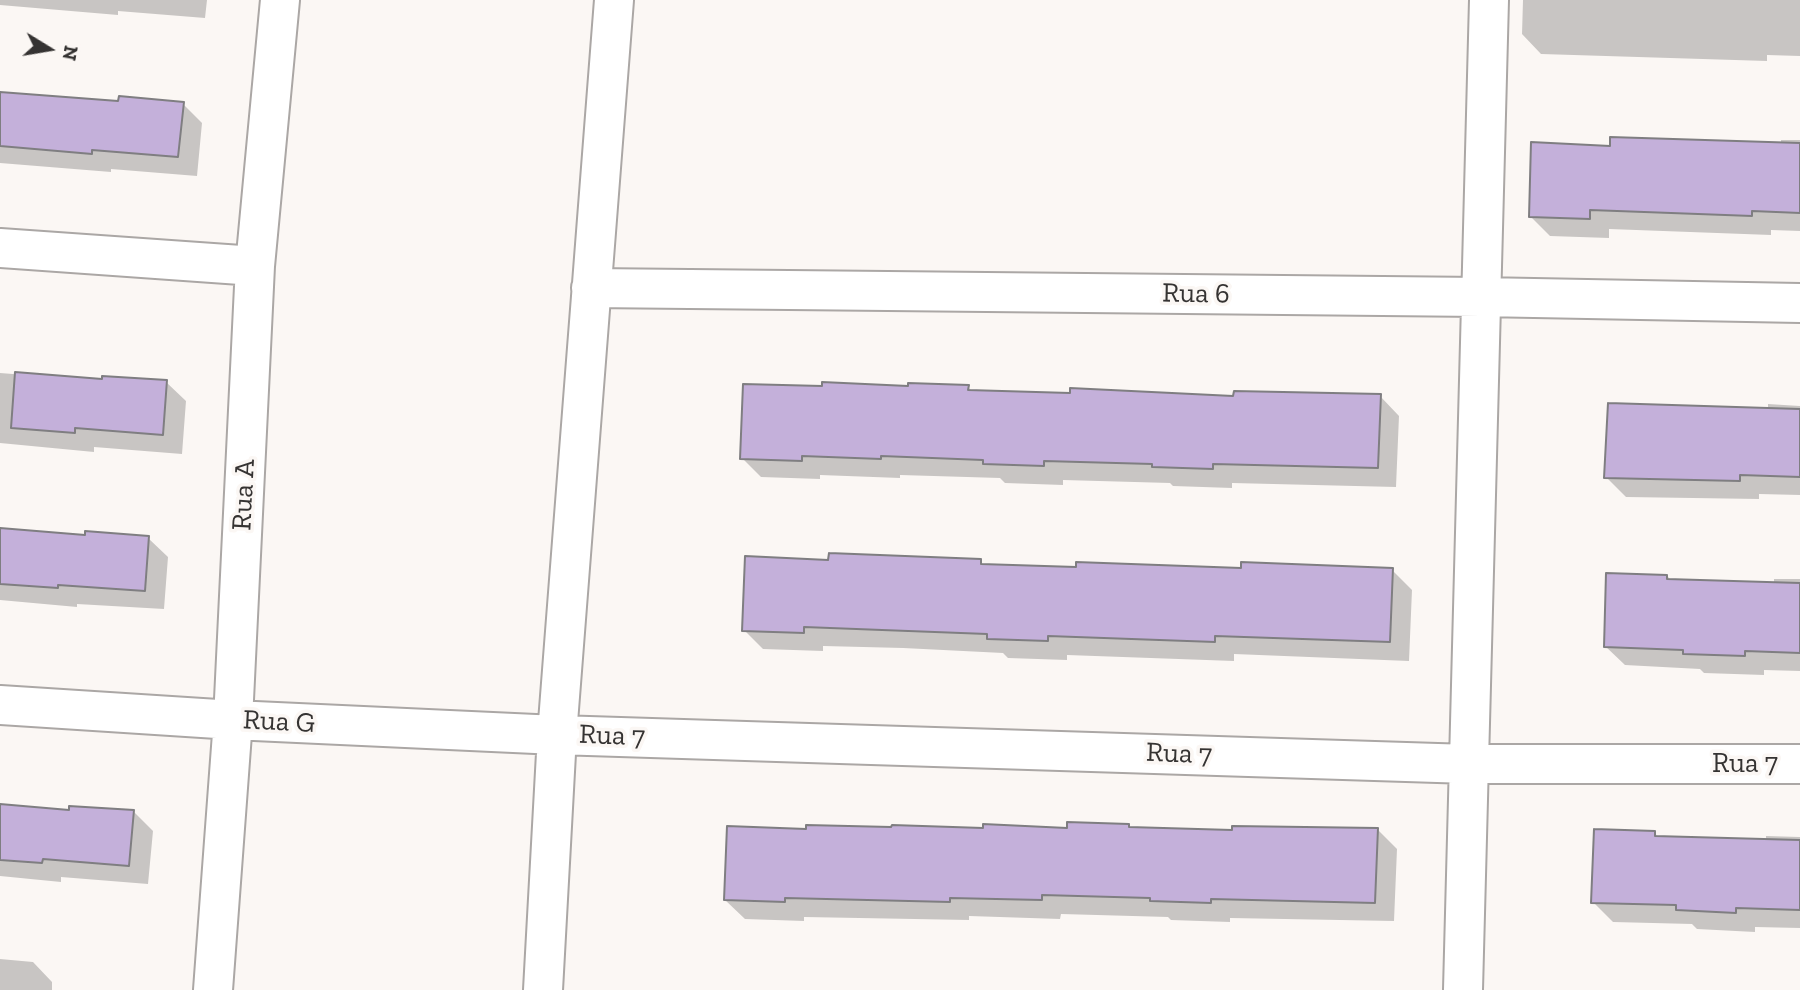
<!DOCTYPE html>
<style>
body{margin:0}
#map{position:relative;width:1800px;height:990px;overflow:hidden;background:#fbf7f4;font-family:"Zilla Slab",serif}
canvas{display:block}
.north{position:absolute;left:14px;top:14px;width:70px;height:70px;-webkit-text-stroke:5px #fbf7f4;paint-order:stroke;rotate:101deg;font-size:19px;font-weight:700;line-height:28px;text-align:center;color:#353332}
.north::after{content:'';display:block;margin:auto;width:24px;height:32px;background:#353332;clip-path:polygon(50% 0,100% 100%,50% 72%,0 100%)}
</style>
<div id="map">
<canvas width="1800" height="990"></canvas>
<div class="north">N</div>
</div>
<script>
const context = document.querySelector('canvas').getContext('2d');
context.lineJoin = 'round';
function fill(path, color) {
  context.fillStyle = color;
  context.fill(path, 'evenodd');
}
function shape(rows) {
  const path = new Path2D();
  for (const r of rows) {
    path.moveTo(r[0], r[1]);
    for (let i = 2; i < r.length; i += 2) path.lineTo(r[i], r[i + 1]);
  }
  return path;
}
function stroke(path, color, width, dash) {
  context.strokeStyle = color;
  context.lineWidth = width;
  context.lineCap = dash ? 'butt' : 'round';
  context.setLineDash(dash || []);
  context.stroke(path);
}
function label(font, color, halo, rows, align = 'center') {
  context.font = font + ' "Zilla Slab",serif';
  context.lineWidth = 7;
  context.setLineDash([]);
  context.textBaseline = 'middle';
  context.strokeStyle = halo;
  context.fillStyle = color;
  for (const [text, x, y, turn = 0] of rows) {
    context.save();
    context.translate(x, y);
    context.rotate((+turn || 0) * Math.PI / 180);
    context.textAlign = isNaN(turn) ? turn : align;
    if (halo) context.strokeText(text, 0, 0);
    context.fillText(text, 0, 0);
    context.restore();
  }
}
fill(shape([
 [0,0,207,0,205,18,118,11,118,15,0,5],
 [1523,0,1800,0,1800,56,1767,55,1767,61,1541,54,1522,34],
 [0,92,120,103,183,104,202,123,197,176,111,169,111,172,0,163],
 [1781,140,1800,140,1800,231,1771,230,1771,235,1609,229,1609,238,1550,236,1531,217,1612,148,1781,145],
 [0,373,103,381,166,382,186,401,182,454,94,447,94,452,0,443],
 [968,387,973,392,1235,397,1380,396,1399,416,1396,487,1232,483,1232,488,1173,486,1170,483,1063,480,1063,485,1005,483,1000,478,900,475,900,478,820,475,820,479,761,477,742,458,909,388],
 [1768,404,1800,406,1800,495,1759,494,1759,499,1626,497,1606,477,1768,409],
 [0,530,86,537,148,538,168,557,164,609,77,604,77,607,0,600],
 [980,561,985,566,1392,570,1412,590,1409,661,1234,654,1234,661,1067,655,1067,660,1008,658,1003,653,903,648,823,646,823,651,763,649,744,630,830,562],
 [1667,576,1671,580,1774,584,1774,579,1800,579,1800,671,1764,670,1764,675,1704,673,1700,669,1625,665,1605,646],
 [0,806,71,811,134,812,153,831,148,884,61,877,61,882,0,876],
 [1128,826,1131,829,1233,832,1378,830,1397,849,1394,921,1230,918,1230,922,1171,920,1168,917,1061,914,1060,919,969,916,969,920,804,917,804,921,745,919,725,900,808,831,1069,829],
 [1654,833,1659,837,1766,841,1766,836,1800,837,1800,928,1755,927,1755,932,1697,929,1692,924,1613,922,1593,902],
 [0,959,33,962,52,982,52,990,0,990]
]), '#0003');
const building = shape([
 [0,92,118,101,119,96,184,102,178,157,92,150,92,154,0,146,0,92],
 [1610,137,1800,143,1800,213,1752,211,1752,216,1590,210,1590,219,1529,217,1531,142,1610,146,1610,137],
 [15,372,102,379,102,376,167,380,163,435,75,428,75,433,11,428,15,372],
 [822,382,908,386,908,383,969,385,968,390,1070,393,1070,388,1233,396,1234,391,1381,394,1378,468,1213,464,1213,469,1152,467,1152,464,1044,461,1044,466,983,464,983,460,881,456,881,459,802,456,802,461,740,459,743,384,822,386,822,382],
 [1608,403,1800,409,1800,477,1740,475,1740,481,1604,478,1608,403],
 [0,528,85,535,85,531,149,536,145,591,58,585,58,588,0,584,0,528],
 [829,553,981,559,981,564,1076,567,1076,562,1241,568,1241,562,1393,568,1390,642,1215,636,1215,642,1048,636,1048,641,987,639,987,634,882,630,804,627,804,633,742,631,745,556,828,560,829,553],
 [1606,573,1667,575,1667,579,1800,583,1800,653,1745,651,1745,656,1683,654,1683,650,1604,647,1606,573],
 [0,804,69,810,69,806,134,810,129,866,43,859,42,863,0,860,0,804],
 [1067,822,1129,824,1129,827,1232,830,1232,826,1378,828,1375,903,1211,899,1211,903,1150,901,1150,898,1042,895,1042,900,950,898,950,902,785,898,785,902,724,900,727,826,806,829,806,825,891,827,892,825,983,828,983,824,1067,828,1067,822],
 [1594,829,1655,831,1655,836,1800,840,1800,910,1736,908,1736,913,1676,910,1676,905,1591,903,1594,829]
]);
fill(building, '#c4b0da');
stroke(building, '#7f7e81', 2);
const street = shape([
 [0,248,255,266],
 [591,288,1481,297,1800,303],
 [0,705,233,720,557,735,1469,764,1800,764],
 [213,990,233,720,255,266,280,0],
 [543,990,557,735,614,0],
 [1463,990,1489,0]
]);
stroke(street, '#aba7a5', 42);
stroke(street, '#fff', 38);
label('28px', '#353332', '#fbf7f4', [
 ["Rua 6",1196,294,1],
 ["Rua A",244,495,-87],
 ["Rua G",279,722,3],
 ["Rua 7",612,736,2],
 ["Rua 7",1179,754,2],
 ["Rua 7",1745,764]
]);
</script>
